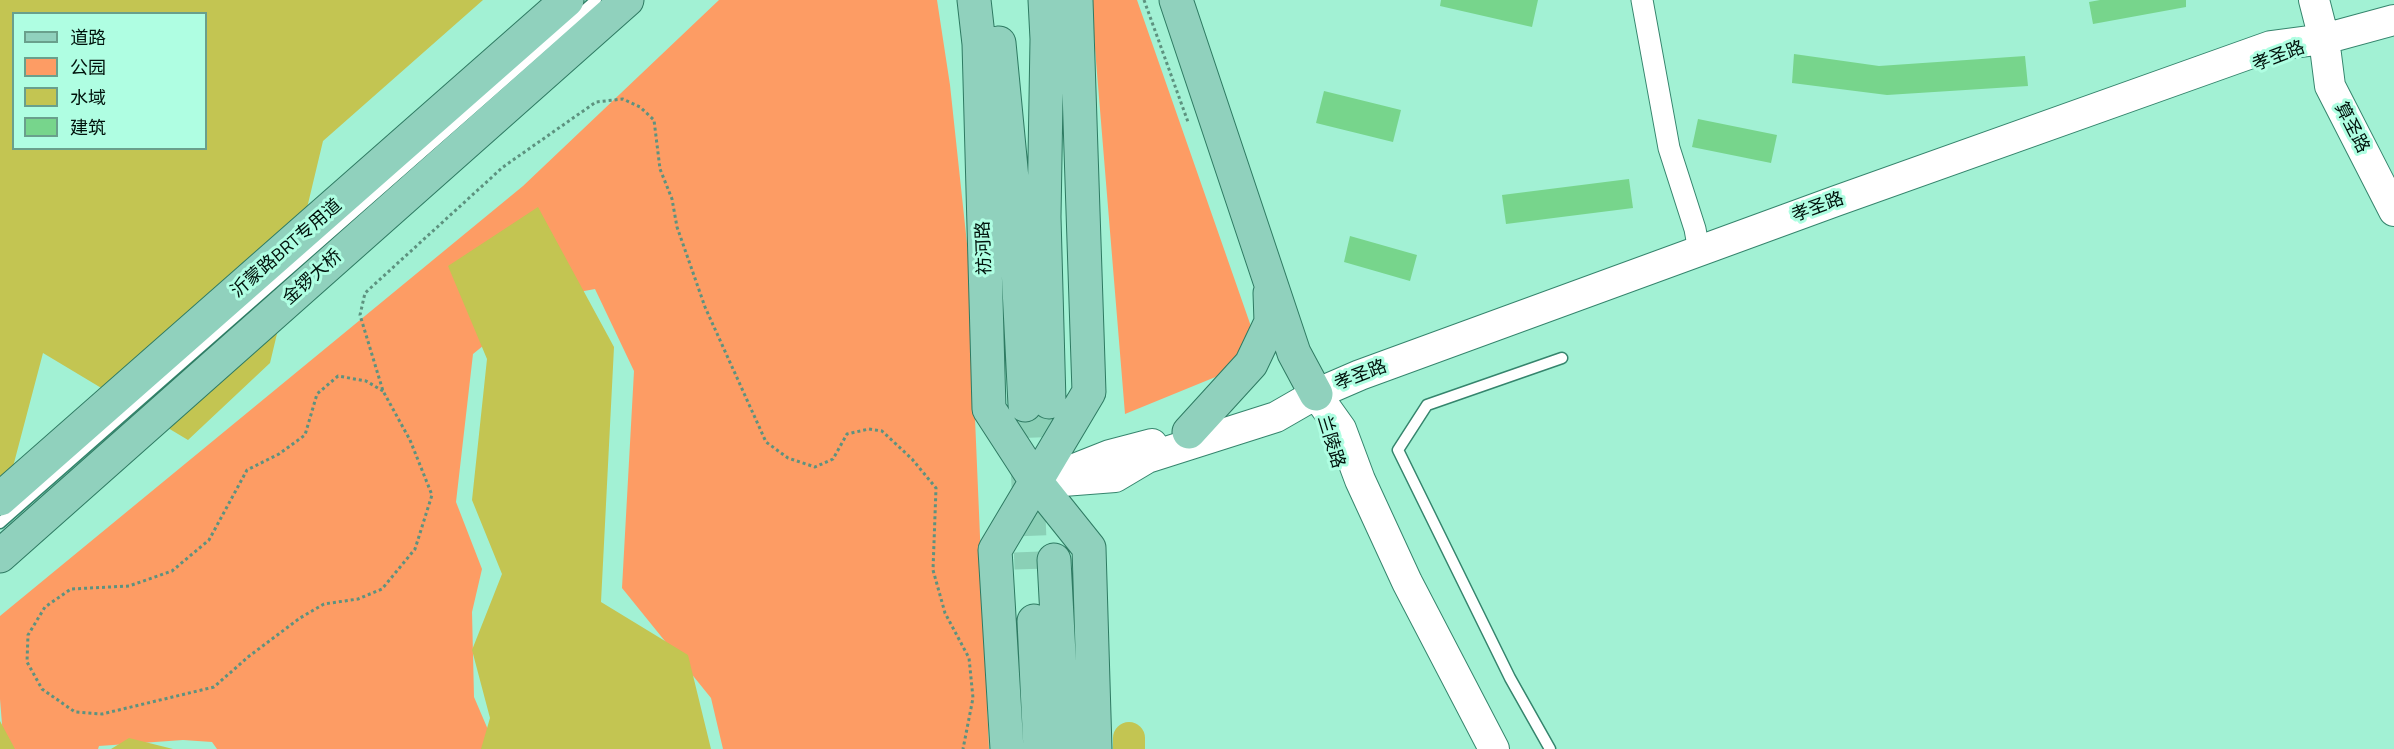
<!DOCTYPE html>
<meta charset="utf-8">
<style>
body{margin:0}
#map{position:relative;width:2394px;height:749px;overflow:hidden;background:#a2f1d4;font-family:"Titillium Web","Noto Sans SC",sans-serif}
canvas{display:block}
.legend{position:absolute;left:12px;top:12px;width:195px;height:138px;box-sizing:border-box;background:#affee2;border:2px solid #69a08c;margin:0;padding:8px 10px;list-style:none;font-size:18px;color:#00130c}
.legend li{display:flex;align-items:center;gap:12px;height:30px}
.legend b{width:30px;border:2px solid #69a08c}
</style>
<div id="map">
<canvas width="2394" height="749"></canvas>
<ul class="legend">
<li><b style="height:8px;background:#90d1bd"></b>道路</li>
<li><b style="height:16px;background:#fd9c64"></b>公园</li>
<li><b style="height:16px;background:#c3c552"></b>水域</li>
<li><b style="height:16px;background:#77d58c"></b>建筑</li>
</ul>
</div>
<script>
const context = document.querySelector('canvas').getContext('2d');
context.lineJoin = 'round';
function fill(path, color) {
  context.fillStyle = color;
  context.fill(path, 'evenodd');
}
function shape(rows) {
  const path = new Path2D();
  for (const r of rows) {
    path.moveTo(r[0], r[1]);
    for (let i = 2; i < r.length; i += 2) path.lineTo(r[i], r[i + 1]);
  }
  return path;
}
function stroke(path, color, width, dash) {
  context.strokeStyle = color;
  context.lineWidth = width;
  context.lineCap = dash ? 'butt' : 'round';
  context.setLineDash(dash || []);
  context.stroke(path);
}
function label(font, color, halo, rows, align = 'center') {
  context.font = font + ' "Titillium Web","Noto Sans SC",sans-serif';
  context.lineWidth = 6;
  context.setLineDash([]);
  context.textBaseline = 'middle';
  context.strokeStyle = halo;
  context.fillStyle = color;
  for (const [text, x, y, turn = 0] of rows) {
    context.save();
    context.translate(x, y);
    context.rotate((+turn || 0) * Math.PI / 180);
    context.textAlign = isNaN(turn) ? turn : align;
    if (halo) context.strokeText(text, 0, 0);
    context.fillText(text, 0, 0);
    context.restore();
  }
}
fill(shape([
 [719,0,937,0,950,85,968,253,989,749,723,749,711,698,622,588,634,371,595,289,541,299,473,354,456,502,482,569,472,612,474,697,495,746,494,749,217,749,212,742,183,740,99,746,98,749,4,749,0,699,0,616,523,186],
 [1091,0,1137,0,1254,335,1235,369,1125,414]
]), '#fd9c64');
fill(shape([
 [0,0,483,0,323,141,270,363,188,440,43,353,0,516],
 [14,14,206,14,206,148,14,148],
 [538,207,614,347,601,602,688,655,711,749,481,749,490,718,472,650,502,574,472,500,487,359,448,266],
 [0,721,15,749,0,749],
 [129,738,173,749,111,749]
]), '#c3c552');
stroke(shape([
 [1129,738,1129,749]
]), '#c3c552', 32);
fill(shape([
 [1441,0,1538,0,1532,27,1440,6],
 [2100,0,2186,0,2186,7,2093,24,2089,2],
 [1794,54,1879,66,2025,56,2028,86,1887,95,1792,83],
 [1324,91,1401,110,1393,142,1316,123],
 [1698,119,1777,135,1771,163,1692,147],
 [1629,179,1633,208,1506,224,1502,195],
 [1350,236,1417,255,1410,281,1344,262]
]), '#77d58c');
stroke(shape([
 [1049,402,1051,471],
 [1025,405,1031,569]
]), '#8ad0b6', 33, [33, 16]);
const service = shape([
 [0,523,596,0],
 [1550,749,1510,678,1398,450,1427,405,1562,358]
]);
const minor = shape([
 [1642,0,1669,148,1695,229,1699,251]
]);
const secondary = shape([
 [2314,0,2324,39,2330,86,2394,211],
 [1316,394,1341,429,1360,480,1407,582,1494,749],
 [1067,472,1110,455,1152,444],
 [1037,483,1115,477,1147,458,1276,417,1316,394,1360,375,1836,201,2271,46,2324,39,2394,20]
]);
const primary = shape([
 [974,0,979,44,989,409,1037,483,1089,548,1095,749],
 [1045,0,1047,39,1044,217,1049,402],
 [1176,0,1294,353,1316,394],
 [999,43,1015,210,1025,405],
 [1189,432,1251,364,1271,322,1270,293],
 [0,499,567,0],
 [0,556,627,0],
 [1054,560,1064,749],
 [1034,621,1040,749],
 [1007,749,995,550,1089,392,1076,0]
]);
stroke(service, '#35856d', 13);
stroke(minor, '#35856d', 23);
stroke(secondary, '#35856d', 32);
stroke(primary, '#2e7a62', 35);
stroke(shape([
 [1144,0,1188,122],
 [383,391,366,381,338,376,317,394,305,435,279,454,247,470,209,540,172,571,129,586,71,589,45,607,28,635,27,662,42,689,75,712,102,714,214,687,248,657,300,618,324,604,358,599,382,589,415,549,432,495,410,440,383,391,360,315,365,293,503,167,596,102,623,99,640,107,654,120,660,169,672,199,677,227,705,307,766,442,788,458,815,467,833,459,847,434,869,429,882,431,912,459,936,488,933,570,945,613,969,658,973,698,963,749]
]), '#5d927f', 3, [3, 3]);
stroke(service, '#fff', 10);
stroke(minor, '#fff', 21);
stroke(secondary, '#fff', 30);
stroke(primary, '#90d1bd', 33);
label('18px', '#00130c', '#affee2', [
 ["孝圣路",2279,57,-21],
 ["算圣路",2351,128,63],
 ["孝圣路",1818,208,-20],
 ["祊河路",985,248,-92],
 ["沂蒙路BRT专用道",287,249,-41],
 ["金锣大桥",313,278,-42],
 ["孝圣路",1361,376,-21],
 ["兰陵路",1330,442,73]
]);
</script>
